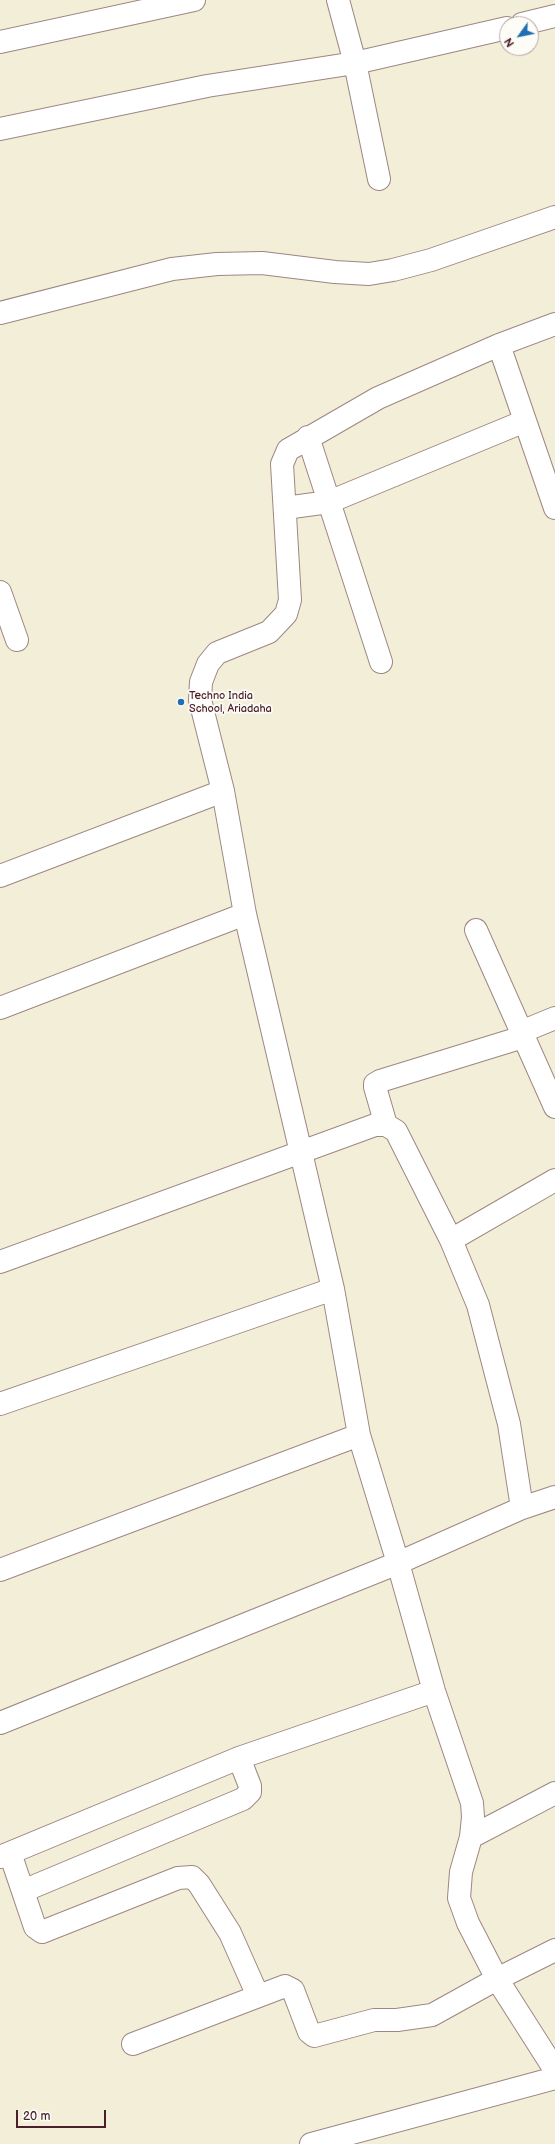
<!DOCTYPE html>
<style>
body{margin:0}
#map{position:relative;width:555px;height:2144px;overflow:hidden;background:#f2eed8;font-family:"Balsamiq Sans",sans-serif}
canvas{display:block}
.north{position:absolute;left:499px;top:16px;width:40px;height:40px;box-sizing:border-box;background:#fdfcf7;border:1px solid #b5a4a5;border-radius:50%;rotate:237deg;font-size:11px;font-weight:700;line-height:16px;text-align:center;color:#4a1f2b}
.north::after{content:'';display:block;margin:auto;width:14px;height:18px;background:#1f6fb2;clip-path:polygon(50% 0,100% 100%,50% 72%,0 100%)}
.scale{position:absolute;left:16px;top:2110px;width:90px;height:18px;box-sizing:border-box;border:2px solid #4a1f2b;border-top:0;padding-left:5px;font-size:12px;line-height:14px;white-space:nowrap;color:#4a1f2b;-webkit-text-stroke:3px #fdfcf7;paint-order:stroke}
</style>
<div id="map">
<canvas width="555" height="2144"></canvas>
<div class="north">N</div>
<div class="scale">20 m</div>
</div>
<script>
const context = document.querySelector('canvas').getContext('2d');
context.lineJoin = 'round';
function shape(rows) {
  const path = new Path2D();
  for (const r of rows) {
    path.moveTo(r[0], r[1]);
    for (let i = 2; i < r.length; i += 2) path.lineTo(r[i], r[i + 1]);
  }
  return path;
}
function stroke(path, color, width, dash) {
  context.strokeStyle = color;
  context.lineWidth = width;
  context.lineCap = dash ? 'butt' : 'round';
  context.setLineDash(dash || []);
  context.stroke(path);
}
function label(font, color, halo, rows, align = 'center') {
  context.font = font + ' "Balsamiq Sans",sans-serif';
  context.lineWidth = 3.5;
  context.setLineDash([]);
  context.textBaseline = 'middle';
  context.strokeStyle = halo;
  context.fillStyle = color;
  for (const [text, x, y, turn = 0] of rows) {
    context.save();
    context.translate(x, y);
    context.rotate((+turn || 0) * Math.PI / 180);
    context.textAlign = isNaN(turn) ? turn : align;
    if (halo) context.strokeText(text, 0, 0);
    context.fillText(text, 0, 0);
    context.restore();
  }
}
const minor = shape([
 [338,0,355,63,379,179],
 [522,24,555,16],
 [0,42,194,0],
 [0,129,207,86,355,63,507,28],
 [0,313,172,269,217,264,262,263,335,272,369,274,393,270,431,260,555,217],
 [555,324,499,345,378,398,288,450,282,464,290,600,286,614,269,632,217,653,208,664,201,682,200,700,223,791,245,914,333,1289,359,1435,398,1563,434,1691,472,1803,473,1817,471,1837,461,1872,459,1898,468,1923,497,1979,555,2070],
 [499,345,555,508],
 [308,437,381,662],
 [285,508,329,502,525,421],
 [0,592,17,640],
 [0,876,223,791],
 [476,930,555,1107],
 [0,1008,245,914],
 [521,1032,555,1018],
 [386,1125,375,1087,375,1084,380,1081,523,1037],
 [451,1240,555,1180],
 [0,1262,375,1125,386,1125,396,1131,451,1240,478,1305,509,1424,522,1508],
 [0,1404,333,1289],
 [0,1570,359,1435],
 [0,1723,398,1563,522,1508,555,1497],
 [471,1837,555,1793],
 [10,1853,35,1927,42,1932,178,1878,192,1877,199,1884,230,1933,258,1996],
 [0,1857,239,1758,434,1691],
 [23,1891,243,1799,250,1792,250,1786,239,1758],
 [133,2044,285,1986,293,1990,309,2032,314,2036,374,2020,397,2020,432,2015,497,1979,555,1950],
 [311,2144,555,2078]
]);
stroke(minor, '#9e8682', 24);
stroke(minor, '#fff', 22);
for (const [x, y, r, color] of [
 [181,702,4,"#1f6fb2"]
]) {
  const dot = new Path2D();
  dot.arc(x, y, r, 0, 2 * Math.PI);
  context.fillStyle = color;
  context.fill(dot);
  stroke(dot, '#fdfcf7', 1.5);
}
label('11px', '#4a1f2b', '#fdfcf7', [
 ["Techno India",189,696],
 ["School, Ariadaha",189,709]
], 'left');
</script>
